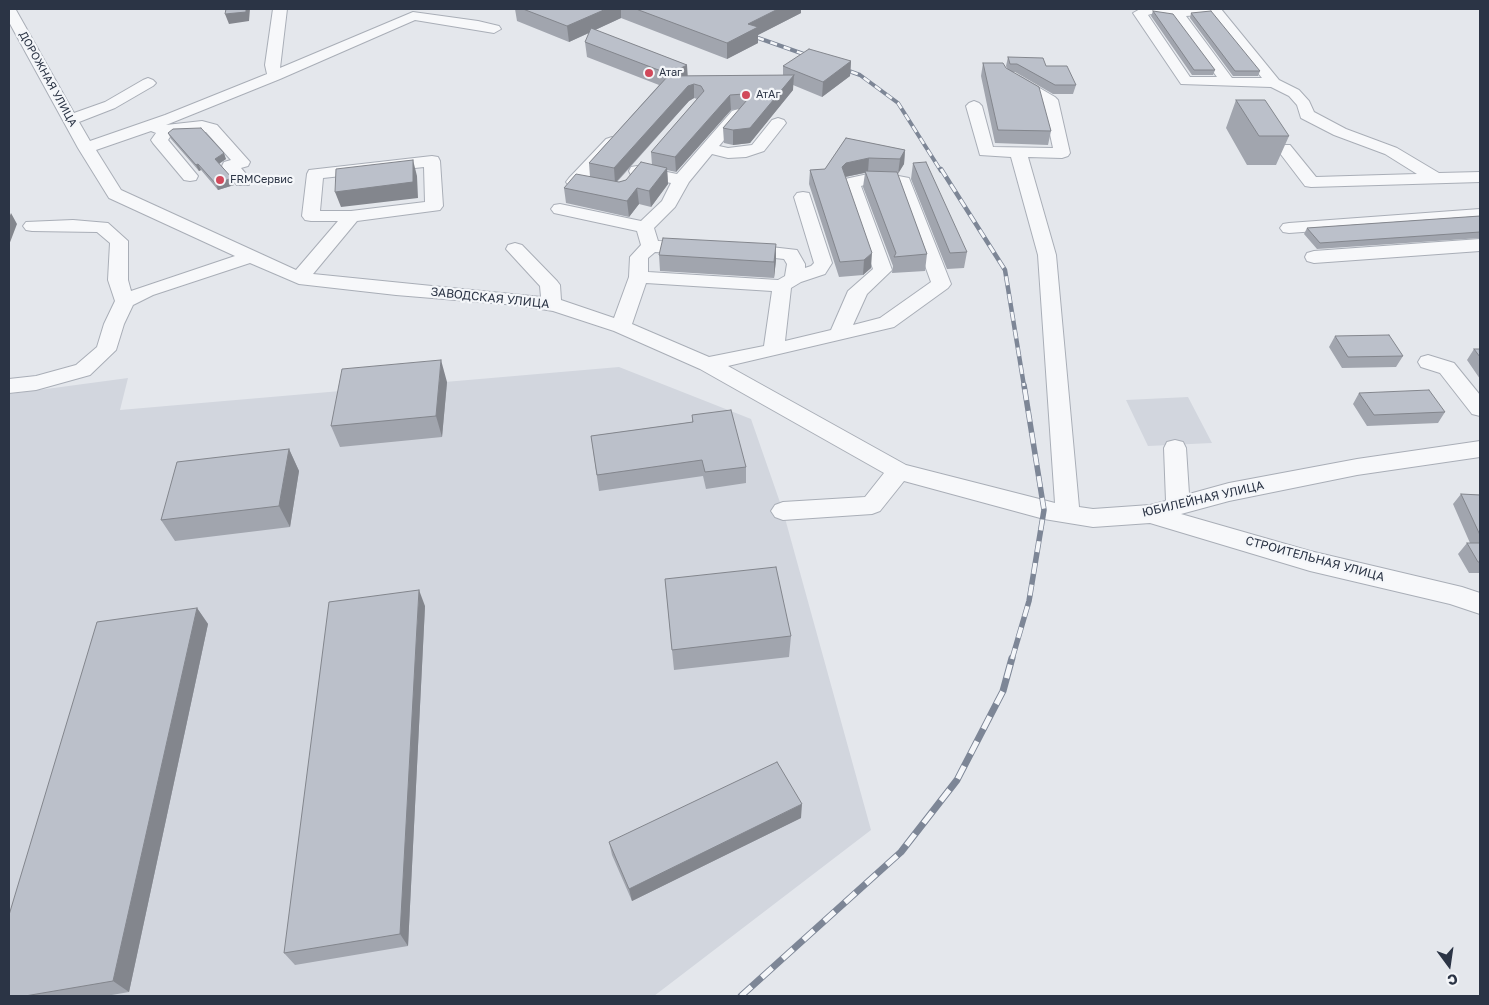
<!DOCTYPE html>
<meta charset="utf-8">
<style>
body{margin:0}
#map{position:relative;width:1489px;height:1005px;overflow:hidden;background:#e4e7ec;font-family:"Golos Text",sans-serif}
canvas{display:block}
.frame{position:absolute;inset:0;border:10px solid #2b3445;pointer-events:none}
.north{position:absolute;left:1424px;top:940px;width:50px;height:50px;-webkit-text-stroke:4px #f4f6f9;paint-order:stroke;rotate:166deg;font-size:14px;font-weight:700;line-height:20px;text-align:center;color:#2b3445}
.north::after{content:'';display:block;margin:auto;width:18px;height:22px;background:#2b3445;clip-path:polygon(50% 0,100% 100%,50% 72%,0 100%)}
</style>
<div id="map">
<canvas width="1489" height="1005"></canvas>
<div class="frame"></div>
<div class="north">С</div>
</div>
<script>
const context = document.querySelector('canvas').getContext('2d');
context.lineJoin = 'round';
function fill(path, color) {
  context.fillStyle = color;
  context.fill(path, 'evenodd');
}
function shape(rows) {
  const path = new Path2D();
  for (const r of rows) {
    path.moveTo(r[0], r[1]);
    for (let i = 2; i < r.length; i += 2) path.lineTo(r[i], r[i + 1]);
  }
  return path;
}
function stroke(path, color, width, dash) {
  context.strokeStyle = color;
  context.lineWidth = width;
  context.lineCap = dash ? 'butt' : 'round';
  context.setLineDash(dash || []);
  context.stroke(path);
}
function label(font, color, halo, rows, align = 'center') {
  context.font = font + ' "Golos Text",sans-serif';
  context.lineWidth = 4.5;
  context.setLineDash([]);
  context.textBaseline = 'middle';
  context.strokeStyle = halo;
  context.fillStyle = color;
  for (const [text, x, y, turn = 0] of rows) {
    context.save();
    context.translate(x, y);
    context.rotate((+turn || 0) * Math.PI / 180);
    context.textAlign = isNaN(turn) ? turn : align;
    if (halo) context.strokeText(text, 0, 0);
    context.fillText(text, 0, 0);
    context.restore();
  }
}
fill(shape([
 [619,367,751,419,783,511,871,830,654,996,9,996,9,394,128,378,120,410],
 [1188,397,1212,443,1148,446,1126,400]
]), '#d2d6de');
const minor = shape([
 [9,9,16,10,74,113,105,102,143,80,148,78,153,80,156,83,153,86,115,108,79,122,90,141,165,115,267,74,265,65,273,9,287,9,280,68,413,12,478,21,499,26,501,29,494,33,415,20,280,79,166,125,202,121,217,125,250,162,248,166,241,168,252,181,249,185,237,185,224,170,222,166,224,162,231,160,206,132,172,134,168,140,198,176,196,180,190,181,184,180,153,143,151,140,156,133,151,131,96,150,121,190,296,270,338,221,311,221,305,220,302,216,307,174,309,170,432,156,438,157,440,161,443,206,440,210,357,221,313,274,541,297,540,286,506,249,508,245,515,243,522,245,557,281,560,285,561,300,614,318,629,277,630,257,641,245,637,231,554,213,551,209,554,205,560,204,641,221,662,201,671,183,631,175,629,171,631,167,637,166,677,174,732,111,738,109,744,111,746,114,719,146,728,148,752,145,772,120,778,118,784,120,786,123,764,151,746,157,728,158,712,154,689,182,675,207,654,228,658,241,692,242,699,244,701,248,699,252,692,254,655,252,648,258,648,272,778,280,785,276,787,264,784,259,738,254,736,250,738,246,745,244,797,250,805,264,805,268,811,266,814,263,794,197,797,193,803,192,809,193,832,263,825,274,801,282,791,288,785,341,831,330,848,291,873,269,842,183,845,179,868,174,888,174,909,178,951,284,948,288,894,327,728,366,906,465,1055,503,1038,255,1011,157,980,155,966,106,969,103,974,101,979,103,982,106,993,147,1053,148,1043,102,1007,79,1009,76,1014,75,1019,76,1055,97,1058,100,1070,153,1068,156,1062,158,1028,157,1056,255,1079,507,1093,509,1150,505,1166,501,1164,448,1167,442,1175,440,1183,442,1186,448,1189,494,1229,483,1357,459,1480,441,1480,457,1357,475,1229,501,1181,514,1310,551,1462,587,1480,593,1480,614,1450,604,1310,571,1150,523,1093,527,1044,519,904,481,880,511,872,514,783,520,775,517,771,511,775,505,783,502,865,497,884,473,700,369,614,331,553,311,517,305,396,295,299,284,250,263,153,295,133,305,124,324,116,350,90,375,36,390,9,393,9,379,36,376,76,365,97,347,104,324,115,301,108,280,110,243,97,232,32,231,26,230,23,226,26,222,73,220,108,223,128,241,128,280,131,291,235,256,109,198,78,148,9,22,9,9],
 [424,167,425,202,351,211,320,211,323,178,424,167],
 [868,184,896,186,931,282,880,318,853,325,867,294,892,270,861,186,868,184],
 [646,283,772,291,764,346,709,357,632,324,646,283],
 [1140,9,1221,9,1279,80,1299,90,1309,101,1314,112,1346,129,1397,148,1439,173,1480,172,1480,182,1311,187,1305,186,1276,148,1278,145,1290,145,1316,177,1417,174,1385,154,1334,135,1301,118,1297,105,1289,96,1271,87,1181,84,1133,13,1140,9],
 [1151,14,1173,17,1217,77,1190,77,1148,15,1151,14],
 [1211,14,1262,78,1232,78,1186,16,1211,14],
 [612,137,618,139,620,142,587,179,602,182,605,186,602,190,596,191,569,186,566,182,569,178,606,139,612,137],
 [1480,209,1480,219,1289,233,1283,232,1280,228,1283,224,1289,223,1480,209],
 [1480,239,1480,251,1314,263,1307,261,1305,257,1307,253,1314,251,1480,239],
 [1428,355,1454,363,1480,395,1480,416,1472,414,1440,373,1421,367,1418,362,1421,357,1428,355]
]);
stroke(minor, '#a9aeb7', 2);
fill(minor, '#f7f8fa');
const railFar3 = shape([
 [744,33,815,58],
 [838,67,860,75,898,103,941,171]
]);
const railFar2 = shape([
 [941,169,1005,270,1024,386]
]);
const railFar1 = shape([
 [1012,659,1029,601,1044,510,1024,385]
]);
const rail = shape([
 [741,996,901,852,957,780,1003,691,1012,658]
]);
stroke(railFar3, '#7d8696', 4);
stroke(railFar2, '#7d8696', 4.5);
stroke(railFar1, '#7d8696', 5.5);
stroke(rail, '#7d8696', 7);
stroke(railFar3, '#f4f6f9', 2.5, [7]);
stroke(railFar2, '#f4f6f9', 3, [9]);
stroke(railFar1, '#f4f6f9', 4, [11]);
stroke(rail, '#f4f6f9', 5, [14]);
fill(shape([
 [515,9,801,9,801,13,758,35,758,43,727,59,621,18,595,30,687,65,687,76,783,75,783,66,851,61,850,76,822,97,793,85,793,90,750,143,733,145,724,143,723,128,740,109,731,110,676,172,667,170,668,184,651,207,639,204,629,217,566,203,564,188,590,177,589,163,659,85,587,57,585,42,589,33,569,42,517,21],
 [694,98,697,99,651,152,652,165,626,180,619,182,617,182,689,101],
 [1153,11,1215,70,1213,75,1192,75,1151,16],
 [1191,13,1260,71,1258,76,1233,76,1190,18],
 [1008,57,1046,66,1076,85,1073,94,1053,94,1015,72,1012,72,1051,131,1048,145,995,143,981,76,983,63,1008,70,1006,66],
 [1236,100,1289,136,1276,165,1247,165,1226,128],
 [168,133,226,159,219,164,234,185,218,190,201,170,199,171,171,139],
 [846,138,905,150,904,164,897,174,927,254,925,271,892,273,893,266,863,187,865,173,845,177,871,268,863,275,839,277,809,184,810,170,825,169],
 [913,163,967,252,964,268,947,269,911,179],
 [1480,216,1480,238,1317,249,1304,234,1307,228],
 [776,244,776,260,774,278,660,271,659,255],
 [1335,336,1403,356,1396,367,1342,368,1329,347],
 [1474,349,1480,349,1480,379,1467,360],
 [447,382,442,437,340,447,331,426],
 [1359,393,1445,412,1438,423,1367,426,1353,404],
 [692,415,746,467,746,483,706,489,703,476,599,491,591,436,692,422],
 [289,449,299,471,290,527,175,541,161,520],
 [1461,494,1480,495,1480,573,1469,573,1458,554,1467,543,1470,543,1453,504],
 [665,579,791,636,789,657,674,670],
 [425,606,408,946,295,965,284,953],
 [197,608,208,624,129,992,106,996,9,996],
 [801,818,632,901,612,855,609,842]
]), '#a1a5ae');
fill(shape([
 [246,9,250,9,249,21,229,24,225,14],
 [606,9,621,9,621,18,569,42,567,26],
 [778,9,801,9,801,13,758,35,758,43,727,59,727,43,748,24],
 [851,61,850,76,822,97,823,82],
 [687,65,688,80,669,89,669,74],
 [794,75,793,90,750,143,733,145,733,130],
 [694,84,694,98,689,101,615,183,614,168,688,86],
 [730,95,731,110,676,172,675,157],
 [905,150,904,164,898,174,900,159],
 [224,153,226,159,217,165,215,159],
 [869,158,868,172,845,177,842,167,846,163],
 [413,160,417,176,418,198,341,207,335,192],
 [198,164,201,170,199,171,196,165],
 [667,168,668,184,651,207,649,191],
 [232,178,234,185,218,190,216,184],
 [637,188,639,204,629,217,627,201],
 [11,213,17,224,9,245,9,218],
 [776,244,776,260,774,278,774,262],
 [872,253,871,268,863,275,864,260],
 [441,360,447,382,442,437,436,416],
 [289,449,299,471,290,527,279,506],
 [419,590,425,606,408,946,400,934],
 [197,608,208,624,129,992,113,981],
 [802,804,801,818,632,901,629,889]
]), '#83868d');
const building = shape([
 [226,9,246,9,246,12,225,14,226,9],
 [523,9,606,9,567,26,523,9],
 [636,9,778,9,748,24,758,27,727,43,636,9],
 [1153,11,1173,14,1215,70,1194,70,1153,11],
 [1211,11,1260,71,1235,71,1191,13,1211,11],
 [591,28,687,65,669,74,585,42,591,28],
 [809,49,851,61,823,82,783,66,809,49],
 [1008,57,1043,58,1046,66,1067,66,1076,85,1055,85,1017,64,1010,64,1008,57],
 [983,63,1003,63,1006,68,1039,87,1051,131,998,130,983,63],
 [794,75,750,128,733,130,723,128,747,100,744,94,730,95,675,157,651,152,704,91,701,86,694,84,688,86,614,168,589,163,668,76,794,75],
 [1236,100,1265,100,1289,136,1259,136,1236,100],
 [201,128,224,153,215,159,232,178,216,184,198,164,196,165,168,133,173,129,201,128],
 [846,138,905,150,900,159,869,158,846,163,842,167,872,253,864,260,840,262,810,170,825,169,846,138],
 [413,160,413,182,335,192,336,169,413,160],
 [641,162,667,168,649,191,637,188,627,201,564,188,576,174,619,182,626,180,641,162],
 [926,162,967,252,950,253,913,163,926,162],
 [865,171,897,172,927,254,894,257,896,253,865,171],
 [1480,216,1480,232,1320,243,1307,228,1480,216],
 [663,238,776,244,774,262,659,255,663,238],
 [1389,335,1403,356,1348,357,1335,336,1389,335],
 [1474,349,1480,349,1480,357,1474,349],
 [441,360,436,416,331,426,342,369,441,360],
 [1429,390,1445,412,1374,415,1359,393,1429,390],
 [731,410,746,467,705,472,702,460,597,475,591,436,693,422,692,415,731,410],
 [289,449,279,506,161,520,177,462,289,449],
 [1461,494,1480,495,1480,535,1461,494],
 [1467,543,1480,543,1480,562,1478,562,1467,543],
 [776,567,791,636,672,650,665,579,776,567],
 [419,590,400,934,284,953,329,602,419,590],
 [197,608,113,981,25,996,9,996,9,915,97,622,197,608],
 [777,762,802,804,629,889,609,842,777,762]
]);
fill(building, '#bbc0ca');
stroke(building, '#83868d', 1);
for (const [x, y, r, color] of [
 [649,73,5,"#d1495b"],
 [746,95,5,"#d1495b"],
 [220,180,5,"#d1495b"]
]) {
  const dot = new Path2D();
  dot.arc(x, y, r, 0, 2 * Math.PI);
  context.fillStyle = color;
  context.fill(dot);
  stroke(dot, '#f4f6f9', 2);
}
label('11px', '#2b3445', '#f4f6f9', [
 ["Атаг",659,73],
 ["АтАг",756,95],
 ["FRMСервис",230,180]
], 'left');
label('11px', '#2b3445', '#f4f6f9', [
 ["ДОРОЖНАЯ УЛИЦА",48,79,61]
]);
label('12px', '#2b3445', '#f4f6f9', [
 ["ЗАВОДСКАЯ УЛИЦА",490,298,6],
 ["ЮБИЛЕЙНАЯ УЛИЦА",1203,499,-13],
 ["СТРОИТЕЛЬНАЯ УЛИЦА",1315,559,15]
]);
</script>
